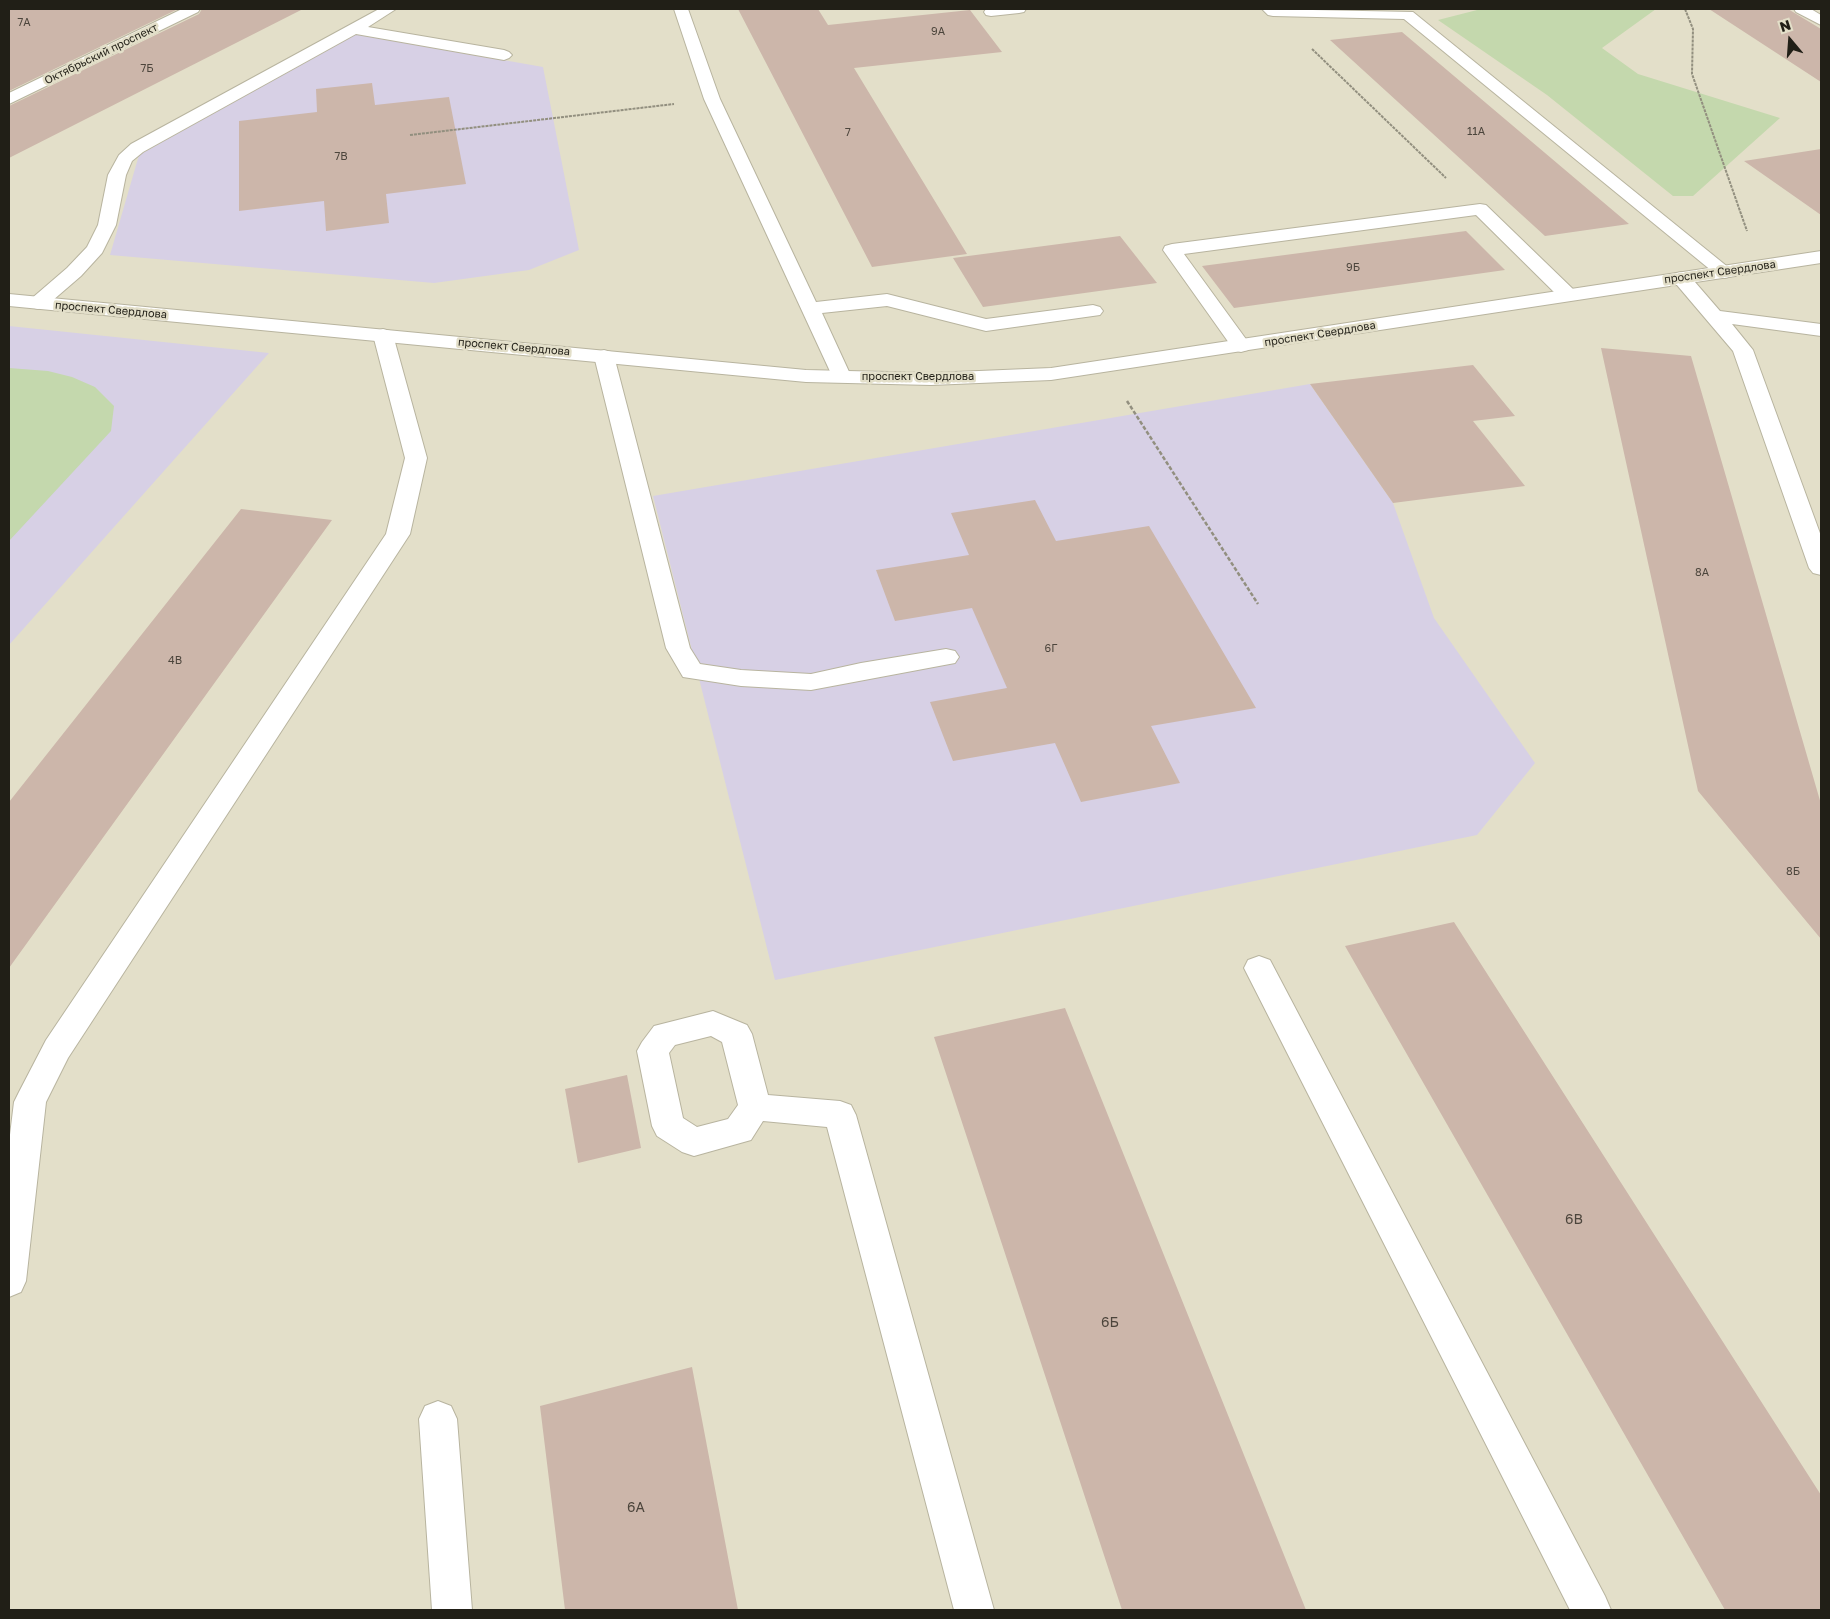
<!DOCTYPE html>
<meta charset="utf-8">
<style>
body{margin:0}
#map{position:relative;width:1830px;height:1619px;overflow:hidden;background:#e3dfc9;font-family:"Golos Text",sans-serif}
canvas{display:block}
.frame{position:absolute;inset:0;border:10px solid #211f17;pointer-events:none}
.north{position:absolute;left:1765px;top:15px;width:50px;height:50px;-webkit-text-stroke:4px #e3dfc9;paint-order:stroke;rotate:342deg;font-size:14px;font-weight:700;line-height:20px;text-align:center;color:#211f17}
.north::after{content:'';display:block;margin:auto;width:18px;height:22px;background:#211f17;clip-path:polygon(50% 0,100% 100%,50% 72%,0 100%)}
</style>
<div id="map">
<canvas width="1830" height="1619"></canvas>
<div class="frame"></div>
<div class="north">N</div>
</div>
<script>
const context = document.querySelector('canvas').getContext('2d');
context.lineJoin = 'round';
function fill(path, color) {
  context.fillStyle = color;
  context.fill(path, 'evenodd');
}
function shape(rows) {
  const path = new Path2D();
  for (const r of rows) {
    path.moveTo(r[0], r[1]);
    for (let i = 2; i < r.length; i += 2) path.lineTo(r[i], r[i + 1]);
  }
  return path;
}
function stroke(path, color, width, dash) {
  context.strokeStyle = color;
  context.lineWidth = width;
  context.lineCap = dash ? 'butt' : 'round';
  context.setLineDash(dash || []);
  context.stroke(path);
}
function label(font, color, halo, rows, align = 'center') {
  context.font = font + ' "Golos Text",sans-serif';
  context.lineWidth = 5;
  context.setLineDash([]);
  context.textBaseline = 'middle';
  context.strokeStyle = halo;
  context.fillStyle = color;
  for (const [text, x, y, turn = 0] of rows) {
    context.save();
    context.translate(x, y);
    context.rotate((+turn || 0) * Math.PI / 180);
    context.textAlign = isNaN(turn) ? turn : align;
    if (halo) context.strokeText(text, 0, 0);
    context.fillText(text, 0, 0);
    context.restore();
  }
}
fill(shape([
 [355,34,543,67,579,250,529,270,434,283,110,255,139,155],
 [9,326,269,353,9,645],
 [1310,384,1393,503,1434,618,1535,763,1477,835,775,980,653,496]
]), '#d7d0e5');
fill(shape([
 [1481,9,1656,9,1602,48,1638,74,1780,118,1693,196,1673,196,1547,95,1438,20],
 [9,368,48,371,72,377,95,387,114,406,111,431,9,541]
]), '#c4d8ad');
fill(shape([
 [9,9,178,9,9,91],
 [202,9,303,9,9,158,9,106,199,14],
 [738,9,818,9,828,25,970,10,1002,52,854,68,967,254,872,267],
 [1709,9,1788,9,1821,29,1821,82],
 [1402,32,1629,224,1545,236,1330,40],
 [372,83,375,105,449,97,466,184,386,194,389,223,326,231,324,201,239,211,239,121,317,112,316,89],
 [1821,149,1821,215,1744,161],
 [1466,231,1505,270,1234,308,1202,266],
 [1120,236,1157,283,983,307,953,258],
 [1601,348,1691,356,1821,804,1821,939,1698,791],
 [1473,365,1515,416,1473,421,1525,486,1393,503,1310,384],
 [1035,500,1056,541,1149,526,1256,708,1151,726,1180,783,1081,802,1055,743,953,761,930,702,1007,688,972,608,895,621,876,570,969,555,951,513],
 [241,509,332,520,9,968,9,802],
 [1454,922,1821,1495,1821,1610,1725,1610,1345,946],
 [1065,1008,1306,1610,1122,1610,934,1037],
 [627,1075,641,1148,578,1163,565,1089],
 [692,1367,738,1610,565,1610,540,1406]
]), '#ccb6aa');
const lane = shape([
 [182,9,200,9,198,12,9,104,9,93,182,9],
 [379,9,396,9,368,27,504,50,509,52,512,55,509,58,504,60,356,34,143,152,132,161,126,175,116,225,102,253,81,276,45,307,38,309,31,307,28,303,31,299,67,268,87,247,98,225,108,175,119,155,131,144,379,9],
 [674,9,688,9,720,99,816,302,887,294,986,319,1093,305,1100,307,1103,311,1100,315,986,331,887,306,822,313,851,376,848,380,841,382,834,380,704,99,674,9],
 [986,9,1026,9,1024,12,1019,13,991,16,986,15,984,12,986,9],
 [1262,9,1413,12,1734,272,1732,276,1725,278,1718,276,1404,19,1273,16,1268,15,1262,9],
 [1794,9,1811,9,1821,15,1821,25,1796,12,1794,9],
 [1480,204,1486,205,1575,291,1578,295,1575,299,1568,301,1561,299,1476,215,1184,254,1251,346,1248,350,1241,352,1234,350,1163,250,1165,246,1172,244,1480,204],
 [1681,272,1688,274,1720,311,1821,324,1821,336,1732,324,1753,350,1821,536,1821,575,1813,573,1809,568,1733,351,1671,278,1674,274,1681,272],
 [383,329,390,331,393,335,427,458,410,534,68,1058,46,1102,26,1281,21,1292,9,1297,9,1143,14,1102,19,1092,46,1040,386,534,405,458,373,335,376,331,383,329],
 [604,350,611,352,614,356,690,648,700,664,741,670,811,674,861,663,946,649,955,651,959,657,955,663,811,690,741,686,683,677,666,648,594,356,597,352,604,350],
 [1259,956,1270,960,1605,1596,1611,1610,1570,1610,1244,968,1248,960,1259,956],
 [713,1011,747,1025,752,1034,768,1095,840,1101,851,1105,856,1115,994,1610,954,1610,827,1127,763,1121,751,1140,694,1156,682,1152,657,1136,652,1126,637,1051,642,1042,654,1026,713,1011],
 [711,1036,722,1042,738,1105,728,1119,697,1127,683,1118,669,1053,675,1045,711,1036],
 [438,1401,451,1406,457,1419,472,1610,432,1610,419,1419,425,1406,438,1401]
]);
const secondary = shape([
 [1821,251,1821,263,1051,380,931,385,806,382,9,306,9,294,806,370,931,373,1051,368,1821,251]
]);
stroke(lane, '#b8b49f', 2);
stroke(secondary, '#b8b49f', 2);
stroke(shape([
 [1685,9,1693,29,1692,74,1747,231],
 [1312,49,1446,178],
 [410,135,674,104]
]), '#928f7f', 2, [3, 1]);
stroke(shape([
 [1127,401,1258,604]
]), '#928f7f', 2.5, [4, 2]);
fill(lane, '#fff');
fill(secondary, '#fff');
label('11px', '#4c453c', null, [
 ["7А",24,23],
 ["9А",938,32],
 ["7Б",147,69],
 ["11А",1476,132],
 ["7",848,133],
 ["7В",341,157],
 ["9Б",1353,268],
 ["8А",1702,573],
 ["6Г",1051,649],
 ["4В",175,661],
 ["8Б",1793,872]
]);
label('11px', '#211f17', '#e3dfc9', [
 ["Октябрьский проспект",101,54,-26],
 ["проспект Свердлова",1720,272,-8],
 ["проспект Свердлова",111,310,5],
 ["проспект Свердлова",1320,334,-9],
 ["проспект Свердлова",514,347,5],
 ["проспект Свердлова",918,377]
]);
label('14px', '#4c453c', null, [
 ["6В",1574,1220],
 ["6Б",1110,1323],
 ["6А",636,1508]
]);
</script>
